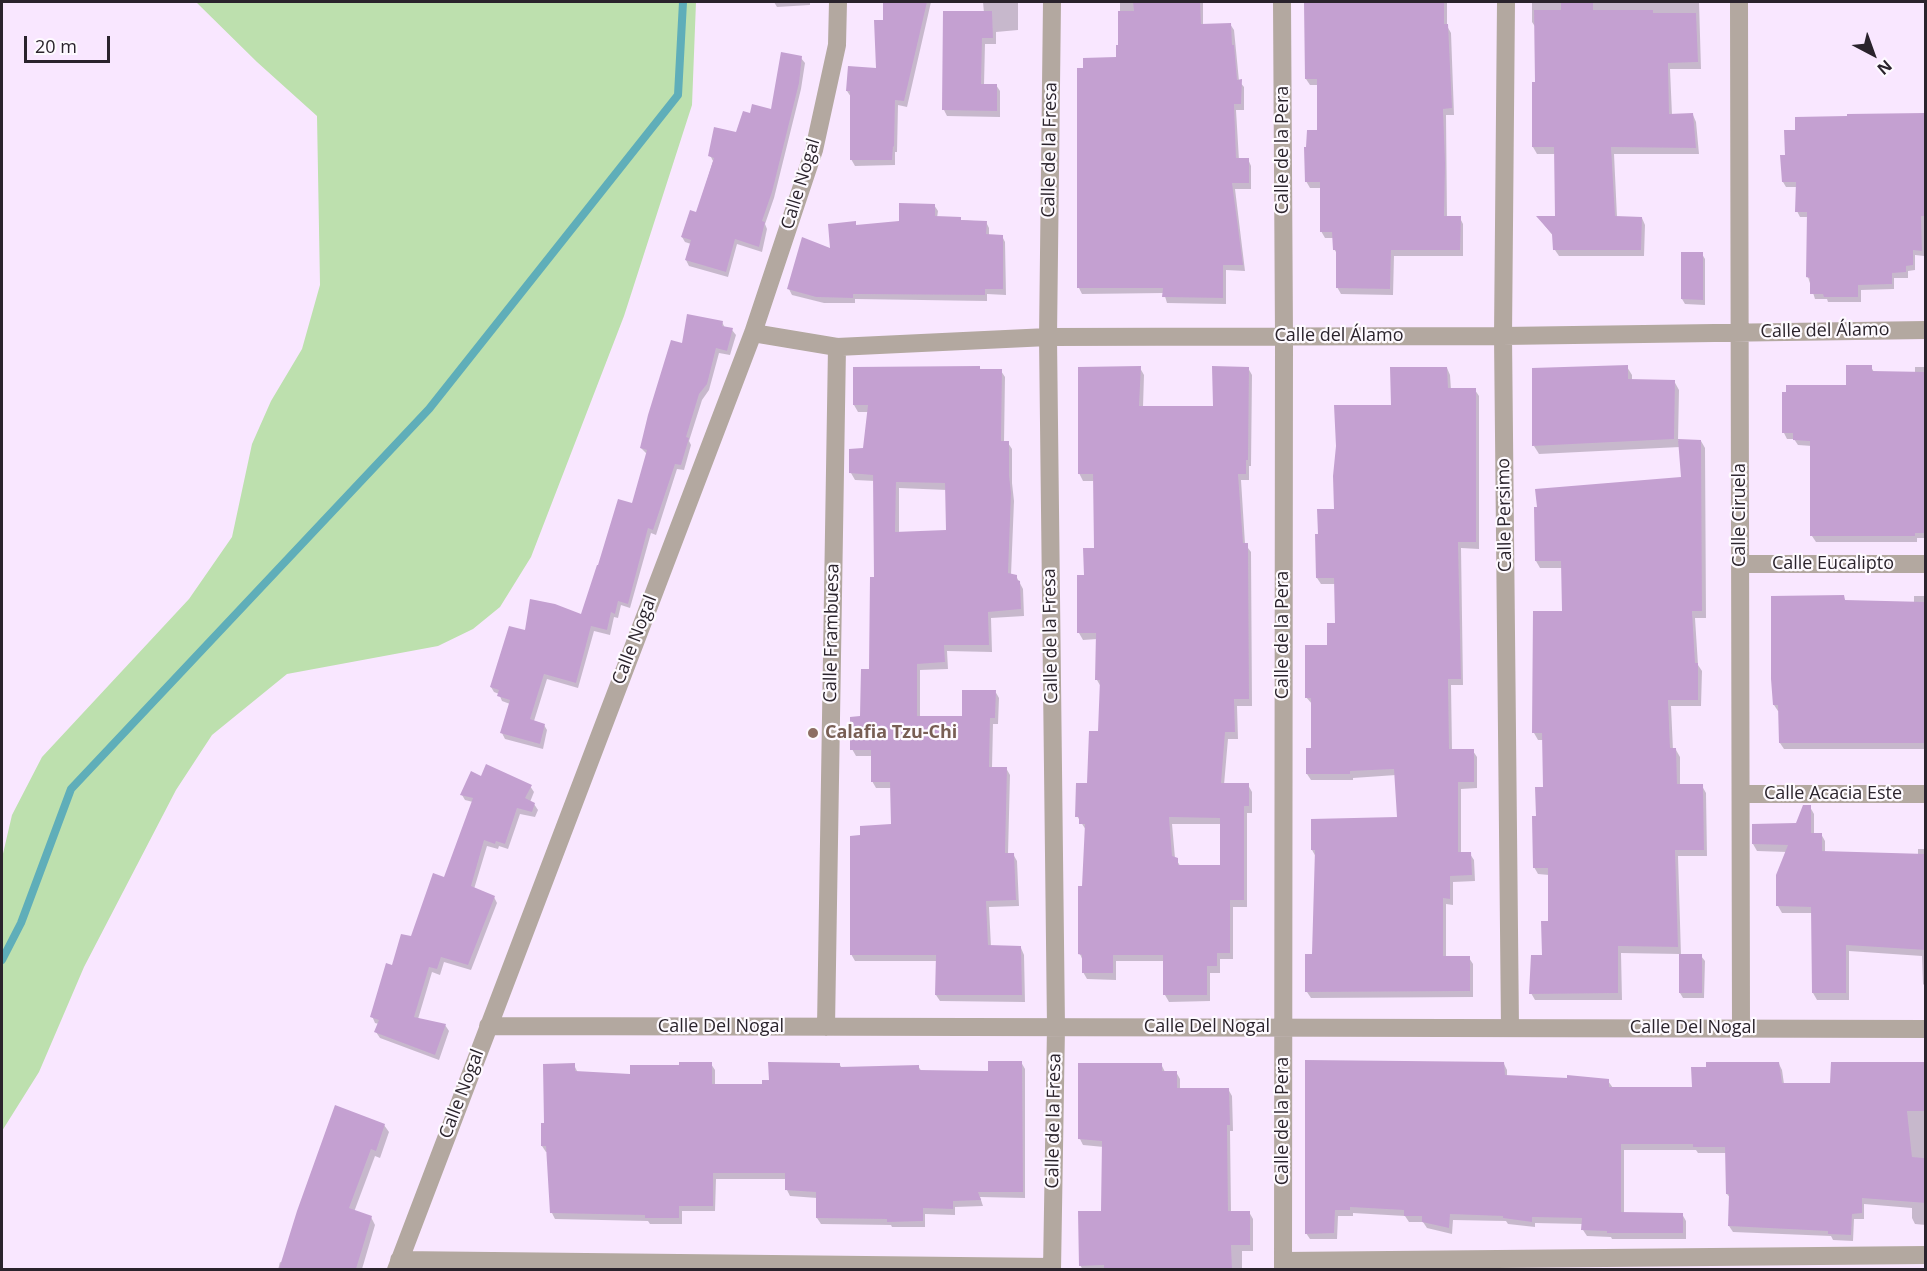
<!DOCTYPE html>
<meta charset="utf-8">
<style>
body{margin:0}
#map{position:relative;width:1927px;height:1271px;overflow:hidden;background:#f9e7ff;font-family:"Open Sans",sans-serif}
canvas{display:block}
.frame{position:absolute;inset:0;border:3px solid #2a232c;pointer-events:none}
.north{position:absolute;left:1843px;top:24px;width:60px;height:60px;-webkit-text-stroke:4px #fefaff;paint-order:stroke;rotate:139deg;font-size:16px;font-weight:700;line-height:24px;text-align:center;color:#2a232c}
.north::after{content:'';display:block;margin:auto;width:21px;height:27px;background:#2a232c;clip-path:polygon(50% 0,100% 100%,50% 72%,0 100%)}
.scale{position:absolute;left:24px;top:36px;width:86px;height:27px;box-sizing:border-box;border:3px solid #2a232c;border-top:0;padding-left:8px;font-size:18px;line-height:21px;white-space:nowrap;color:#2a232c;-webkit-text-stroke:4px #fefaff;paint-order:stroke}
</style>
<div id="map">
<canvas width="1927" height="1271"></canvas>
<div class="frame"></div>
<div class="north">N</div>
<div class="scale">20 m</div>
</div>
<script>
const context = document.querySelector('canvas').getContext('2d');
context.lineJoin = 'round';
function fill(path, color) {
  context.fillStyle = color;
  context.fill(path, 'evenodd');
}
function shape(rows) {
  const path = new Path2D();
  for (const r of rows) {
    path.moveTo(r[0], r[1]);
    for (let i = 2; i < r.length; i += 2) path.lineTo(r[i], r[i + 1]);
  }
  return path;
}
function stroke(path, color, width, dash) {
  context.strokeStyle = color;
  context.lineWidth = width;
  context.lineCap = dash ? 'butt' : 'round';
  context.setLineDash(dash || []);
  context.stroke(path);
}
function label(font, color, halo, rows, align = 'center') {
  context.font = font + ' "Open Sans",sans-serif';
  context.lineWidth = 4.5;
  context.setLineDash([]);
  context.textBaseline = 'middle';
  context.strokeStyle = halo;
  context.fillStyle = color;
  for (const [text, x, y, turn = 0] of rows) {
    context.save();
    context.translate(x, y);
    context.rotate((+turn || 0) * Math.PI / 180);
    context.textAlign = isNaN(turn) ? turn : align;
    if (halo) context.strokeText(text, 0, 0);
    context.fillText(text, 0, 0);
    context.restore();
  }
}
fill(shape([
 [196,2,696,2,692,105,624,316,531,557,500,607,473,629,438,646,287,674,212,735,176,790,84,967,39,1072,2,1131,2,858,12,815,42,757,189,599,232,537,252,444,271,401,302,349,320,285,317,116,257,62]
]), '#bde0ae');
fill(shape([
 [774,2,810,2,810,5,777,7],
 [885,2,931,2,907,107,898,105,897,152,895,152,895,165,855,166,851,159,851,97,847,91,878,70,885,22],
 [983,2,1018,2,1018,30,996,32,996,44,985,44,984,85,996,85,1000,91,1000,117,947,116,944,110,984,13],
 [1120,2,1203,2,1203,25,1230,24,1234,30,1239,81,1244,87,1244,110,1236,110,1239,160,1248,159,1251,166,1251,189,1235,189,1245,271,1226,270,1226,304,1167,303,1164,293,1082,294,1079,288,1078,70,1117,58,1120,46],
 [1306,2,1447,2,1447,26,1451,33,1454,115,1446,115,1447,218,1460,218,1463,224,1463,256,1394,256,1393,295,1341,294,1337,287,1338,255,1334,249,1334,238,1325,238,1321,231,1322,188,1310,188,1306,181,1318,131,1318,85,1310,85,1306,79],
 [1532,2,1699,2,1701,69,1670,69,1672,115,1693,115,1696,122,1699,154,1614,154,1617,217,1642,218,1645,225,1644,256,1559,256,1555,250,1554,237,1538,217,1556,217,1556,154,1537,154,1533,147,1533,83,1537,83,1536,28,1532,22],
 [801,58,805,63,801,89,774,198,765,224,767,229,762,252,737,244,728,277,689,266,686,260,691,244,685,242,682,237,697,214,713,161,710,155,737,134,751,115,773,111],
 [1926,116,1924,256,1915,255,1915,270,1908,271,1908,278,1894,278,1894,289,1861,290,1861,302,1828,302,1827,299,1815,299,1808,277,1808,217,1800,217,1797,211,1797,187,1786,187,1783,182],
 [934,205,938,211,937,218,986,222,989,228,989,236,1002,236,1005,242,1006,295,987,294,987,301,855,299,855,303,824,303,792,295,789,289,832,250,855,223,857,226,900,223],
 [1702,254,1705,259,1705,305,1685,304,1682,299],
 [722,322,725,328,732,330,736,335,730,355,719,353,709,390,702,400,689,441,691,445,684,470,677,469,656,535,651,533,630,608,621,605,618,618,614,617,610,635,594,631,578,688,547,679,534,721,544,725,547,730,543,749,505,739,502,733,510,704,502,701,499,694,494,692,491,687,526,632,582,616,633,505,647,454,641,448,683,345],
 [1627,367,1632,375,1632,380,1674,381,1679,390,1678,441,1701,441,1705,448,1706,618,1695,618,1698,665,1702,671,1701,706,1671,706,1673,750,1676,750,1680,757,1680,785,1702,786,1706,793,1707,856,1678,856,1681,956,1701,956,1705,961,1704,998,1683,998,1680,993,1680,954,1621,953,1622,1000,1535,1000,1531,993,1543,957,1549,922,1549,875,1538,874,1534,867,1537,818,1544,788,1544,740,1538,740,1534,733,1563,612,1563,568,1540,568,1536,561,1682,478,1680,447,1539,454,1534,446],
 [1871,367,1874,372,1915,373,1915,367,1926,367,1926,538,1917,538,1917,542,1816,542,1812,536,1812,446,1798,445,1794,439,1787,439,1784,433,1848,387],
 [1140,368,1144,375,1143,407,1214,407,1248,368,1252,375,1251,466,1249,466,1249,480,1241,480,1245,544,1251,552,1252,706,1237,706,1238,739,1228,739,1224,785,1248,785,1252,792,1252,813,1247,813,1247,907,1233,907,1233,959,1220,959,1220,973,1210,973,1210,1001,1169,1002,1165,995,1165,961,1116,961,1116,980,1087,979,1083,972,1083,961,1080,954,1086,830,1077,816,1088,785,1100,732,1101,687,1097,680,1097,639,1083,640,1079,633,1085,577,1096,549,1095,481,1083,481,1079,473],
 [1172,824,1222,824,1221,867,1181,867,1175,858],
 [1447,368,1450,375,1451,390,1475,390,1479,396,1479,549,1461,548,1463,685,1451,685,1452,750,1473,751,1477,757,1477,788,1461,789,1461,854,1470,854,1474,860,1475,881,1453,882,1453,905,1446,904,1446,957,1469,958,1473,964,1473,997,1311,998,1307,992,1313,956,1316,857,1312,850,1313,820,1399,819,1396,775,1353,778,1353,780,1311,780,1307,774,1313,750,1312,704,1306,697,1336,624,1336,584,1321,584,1317,578,1320,536,1392,407],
 [981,370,1001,371,1005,377,1004,443,1008,443,1012,449,1012,483,1014,501,1011,575,1016,576,1023,589,1024,616,991,618,992,652,947,651,948,669,920,670,920,717,963,717,995,691,999,698,998,724,993,724,992,768,1006,768,1010,775,1008,854,1013,854,1017,861,1019,906,989,907,991,947,1021,948,1024,955,1025,1002,940,1001,936,995,937,961,855,961,851,954,862,836,892,826,892,788,876,788,872,781,873,756,856,756,852,749,862,718,870,671,875,579,875,481,855,480,851,473,864,449,869,412,858,412,854,405],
 [899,488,947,490,948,531,899,533],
 [1914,596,1926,596,1926,749,1784,749,1780,743,1780,711,1778,711,1774,705,1843,597,1846,602,1914,603],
 [482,778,530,786,534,792,530,802,534,804,538,810,535,817,520,814,508,849,499,846,498,849,487,846,474,889,494,897,497,903,471,970,444,962,440,975,432,972,418,1019,445,1025,449,1031,439,1060,380,1038,376,1032,379,1024,375,1023,372,1016,393,967,412,938,445,879,473,802,465,800,462,795],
 [1810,807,1814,814,1814,834,1821,834,1825,841,1825,852,1918,855,1918,849,1926,849,1926,987,1923,984,1922,956,1849,951,1849,1000,1817,1000,1813,993,1813,913,1782,913,1778,906,1777,876,1787,852,1757,851,1753,844,1797,825],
 [1021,1062,1025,1069,1025,1198,980,1197,983,1206,955,1207,955,1215,925,1214,925,1227,892,1227,891,1225,821,1224,817,1218,817,1198,790,1196,787,1190,787,1179,716,1179,715,1211,682,1211,682,1224,650,1224,648,1221,555,1219,552,1213,548,1152,546,1152,542,1146,545,1125,574,1065,578,1073,631,1075,680,1066,711,1064,715,1070,715,1086,763,1086,839,1064,842,1068,918,1066,922,1072,989,1072],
 [1926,1063,1926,1225,1915,1224,1912,1218,1912,1208,1864,1204,1864,1219,1854,1219,1853,1241,1833,1240,1831,1236,1733,1232,1729,1226,1731,1199,1727,1194,1727,1153,1698,1153,1696,1150,1624,1150,1624,1213,1682,1214,1686,1221,1686,1239,1612,1239,1611,1237,1587,1236,1583,1230,1583,1224,1535,1223,1535,1227,1508,1224,1506,1221,1453,1220,1452,1234,1427,1228,1423,1222,1409,1222,1405,1216,1353,1213,1353,1216,1338,1216,1337,1239,1310,1239,1306,1233,1504,1064,1507,1070,1507,1077,1608,1081,1613,1088,1694,1089,1779,1064,1782,1070,1784,1084,1831,1085],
 [1161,1064,1165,1072,1176,1072,1180,1079,1180,1090,1228,1089,1232,1096,1233,1131,1230,1131,1231,1212,1249,1212,1253,1219,1253,1251,1242,1251,1242,1270,1083,1270,1080,1265,1102,1213,1104,1147,1083,1145,1080,1139],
 [384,1125,389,1132,380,1158,375,1156,354,1212,371,1217,375,1225,362,1269,278,1270,280,1262,282,1263]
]), '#0003');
stroke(shape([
 [2,960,21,923,71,789,429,409,678,95,683,2]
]), '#5faeb9', 8);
fill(shape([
 [883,2,927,2,904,101,895,100,894,147,893,146,892,160,850,160,850,91,846,91,848,66,876,68,874,20,883,20],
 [1133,2,1200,2,1201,24,1231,23,1232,45,1234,45,1237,80,1242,79,1241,104,1234,104,1236,158,1249,158,1249,183,1232,183,1243,265,1223,265,1223,298,1162,297,1163,288,1077,288,1077,68,1083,68,1083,58,1116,57,1116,45,1118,45,1118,11,1134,11],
 [1304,2,1444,2,1444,24,1448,24,1452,108,1443,109,1445,163,1444,216,1461,216,1460,250,1391,250,1390,289,1336,288,1336,250,1333,250,1332,232,1320,232,1320,182,1305,182,1304,147,1306,147,1307,130,1317,130,1317,79,1305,79],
 [1561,2,1593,2,1593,10,1653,10,1653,13,1696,13,1698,62,1668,63,1669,114,1693,113,1696,148,1611,147,1615,216,1642,217,1641,250,1553,250,1552,234,1536,216,1555,216,1554,147,1532,147,1532,82,1535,82,1534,10,1561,10],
 [943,11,992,11,993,38,982,38,981,84,997,84,997,111,942,110],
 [781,52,802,56,799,83,772,192,762,221,765,222,759,247,735,239,726,272,685,260,691,240,681,237,690,210,696,212,714,158,708,156,714,127,736,132,743,111,750,113,752,104,771,109],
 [1926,113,1926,216,1921,216,1922,251,1913,250,1913,265,1906,266,1906,272,1892,273,1892,284,1858,285,1858,297,1824,297,1823,294,1810,294,1810,278,1806,277,1807,212,1795,212,1796,182,1782,182,1780,155,1785,155,1784,130,1795,130,1795,117,1847,116,1847,114],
 [899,203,935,204,935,216,961,217,961,220,987,221,986,234,1003,235,1003,289,985,289,985,295,853,294,853,298,816,297,787,289,802,237,830,248,828,224,856,221,856,225,899,221],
 [1681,252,1703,252,1703,300,1681,299],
 [687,314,723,321,722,326,733,328,727,351,716,348,707,384,699,394,686,437,689,438,681,465,675,464,653,530,648,528,628,604,618,601,615,614,611,612,607,630,591,626,576,683,544,674,530,719,545,724,540,744,500,733,510,700,497,696,499,690,490,687,509,626,525,630,530,599,555,604,581,614,597,565,598,565,618,499,632,503,647,450,640,448,648,415,671,340,682,343],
 [1628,365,1628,379,1675,380,1674,439,1532,446,1532,368],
 [1846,365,1872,365,1872,371,1926,372,1926,533,1915,533,1915,536,1810,536,1810,441,1793,440,1793,433,1782,433,1782,392,1786,392,1786,385,1846,385],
 [980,366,980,369,1002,369,1001,441,1009,441,1009,475,1011,493,1008,573,1017,575,1017,580,1020,581,1021,609,988,612,989,645,944,645,945,662,917,664,917,716,962,716,962,690,996,690,995,718,990,718,989,767,1007,767,1005,853,1014,853,1016,900,986,901,988,945,1021,946,1022,995,935,995,936,955,850,955,850,836,860,835,860,826,891,824,890,782,871,782,871,750,850,750,850,717,860,716,861,669,869,669,870,577,874,577,873,475,849,473,849,449,863,448,868,405,853,405,853,367],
 [896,482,945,483,946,530,895,532],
 [1141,366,1139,406,1213,406,1212,366,1249,367,1248,460,1246,460,1246,474,1238,474,1243,543,1248,543,1249,699,1234,699,1235,732,1225,732,1221,783,1249,783,1249,806,1244,806,1244,900,1230,900,1230,953,1217,953,1217,966,1207,966,1207,995,1163,995,1163,955,1113,955,1113,973,1082,973,1082,955,1078,954,1078,886,1082,886,1085,824,1079,824,1079,817,1075,817,1076,783,1087,783,1089,731,1098,731,1100,680,1095,680,1096,633,1077,633,1077,575,1084,575,1083,548,1094,548,1093,474,1078,474,1078,367],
 [1169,817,1220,818,1220,865,1178,865,1178,858,1172,856],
 [1390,367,1447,367,1448,388,1476,388,1476,542,1458,542,1461,679,1448,679,1449,749,1474,749,1474,782,1458,782,1458,852,1471,852,1472,875,1450,876,1450,899,1443,898,1443,956,1470,956,1470,991,1305,992,1305,954,1312,954,1315,850,1311,850,1311,819,1397,817,1394,769,1350,771,1350,774,1306,774,1306,748,1311,748,1311,698,1305,698,1305,645,1327,645,1327,623,1335,623,1334,578,1316,578,1315,534,1318,534,1317,509,1334,509,1333,476,1336,446,1334,405,1391,405],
 [1678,439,1701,440,1702,611,1692,611,1695,663,1698,663,1698,700,1668,700,1670,748,1676,748,1677,784,1703,784,1704,850,1675,850,1678,947,1618,946,1618,993,1529,994,1531,955,1542,955,1541,921,1548,921,1548,868,1533,868,1532,816,1536,816,1535,787,1543,787,1542,733,1532,733,1533,611,1562,611,1561,561,1535,561,1534,507,1537,507,1535,489,1681,477],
 [1844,595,1845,600,1926,602,1926,743,1779,743,1778,705,1773,705,1771,679,1771,596],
 [486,764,532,785,525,798,535,803,532,812,517,808,505,844,496,841,495,844,484,840,471,886,495,896,468,965,441,957,437,969,429,967,414,1017,446,1024,435,1055,374,1032,379,1020,370,1017,386,963,392,965,401,934,411,936,433,873,444,877,473,798,460,795,471,771,481,776],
 [1803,805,1811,805,1811,833,1822,833,1822,851,1926,854,1926,950,1846,945,1846,993,1812,993,1811,907,1776,906,1776,875,1788,845,1752,844,1752,824,1796,823],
 [1679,954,1702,954,1702,993,1679,993],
 [1305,1060,1504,1062,1505,1075,1567,1078,1567,1075,1609,1079,1609,1087,1692,1087,1691,1067,1706,1067,1706,1062,1779,1062,1782,1083,1830,1083,1831,1062,1926,1062,1926,1111,1907,1111,1912,1157,1924,1158,1924,1163,1926,1163,1926,1203,1862,1198,1862,1213,1852,1214,1851,1235,1828,1234,1828,1231,1728,1226,1729,1194,1726,1194,1725,1147,1693,1147,1693,1144,1621,1144,1621,1212,1683,1213,1683,1233,1607,1233,1607,1231,1581,1230,1582,1218,1532,1217,1532,1222,1503,1218,1503,1216,1450,1214,1449,1228,1422,1222,1422,1216,1404,1216,1404,1210,1350,1207,1350,1210,1335,1210,1334,1233,1305,1234],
 [988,1061,1022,1061,1023,1192,978,1192,981,1200,953,1201,953,1209,923,1208,923,1221,887,1222,887,1219,816,1218,816,1192,785,1190,785,1173,713,1173,713,1206,679,1206,679,1218,645,1218,645,1215,550,1213,546,1146,541,1146,541,1123,544,1123,543,1064,575,1063,575,1071,630,1074,630,1065,679,1065,679,1062,712,1062,712,1084,762,1084,762,1080,769,1080,768,1062,840,1063,840,1067,919,1065,919,1070,988,1071],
 [1078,1063,1162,1063,1162,1071,1177,1071,1177,1088,1229,1088,1230,1125,1227,1125,1228,1211,1250,1211,1250,1245,1231,1245,1232,1269,1104,1269,1104,1265,1079,1266,1078,1211,1101,1211,1102,1141,1078,1139],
 [335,1105,385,1124,376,1151,371,1149,349,1208,372,1216,356,1269,279,1269,297,1211]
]), '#c4a0d1');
stroke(shape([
 [1282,2,1284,337,1283,1270],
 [1506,2,1503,336,1510,1028],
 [1739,2,1741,1028],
 [753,333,837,347,1048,337,1503,336,1926,330],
 [1740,564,1926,564],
 [1741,794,1926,794],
 [488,1026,1926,1029],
 [826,1027,837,347],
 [399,1260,1052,1267],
 [1283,1261,1926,1255],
 [396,1270,753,333,814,150,837,45,838,2],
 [1052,1270,1056,1027,1048,337,1052,2]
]), '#b3a8a0', 18);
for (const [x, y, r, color] of [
 [813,733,6,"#8d6e63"]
]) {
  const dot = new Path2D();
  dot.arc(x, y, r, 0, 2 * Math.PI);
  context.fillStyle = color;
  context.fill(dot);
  stroke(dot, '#fefaff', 2);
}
label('18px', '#2a232c', '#fefaff', [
 ["Calle de la Fresa",1050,150,-89],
 ["Calle de la Pera",1283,150,-90],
 ["Calle Nogal",801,184,-73],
 ["Calle del Álamo",1825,331,-1],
 ["Calle del Álamo",1339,336],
 ["Calle Persimo",1505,515,-91],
 ["Calle Ciruela",1740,515,-90],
 ["Calle Eucalipto",1833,564],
 ["Calle Frambuesa",832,633,-89],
 ["Calle de la Pera",1283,635,-90],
 ["Calle de la Fresa",1051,636,-91],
 ["Calle Nogal",635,640,-69],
 ["Calle Acacia Este",1833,794],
 ["Calle Del Nogal",721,1027],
 ["Calle Del Nogal",1207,1027],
 ["Calle Del Nogal",1693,1028],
 ["Calle Nogal",462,1094,-69],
 ["Calle de la Fresa",1054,1121,-89],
 ["Calle de la Pera",1283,1121,-90]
]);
label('bold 18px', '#785e54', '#fefaff', [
 ["Calafia Tzu-Chi",825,733]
], 'left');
</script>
